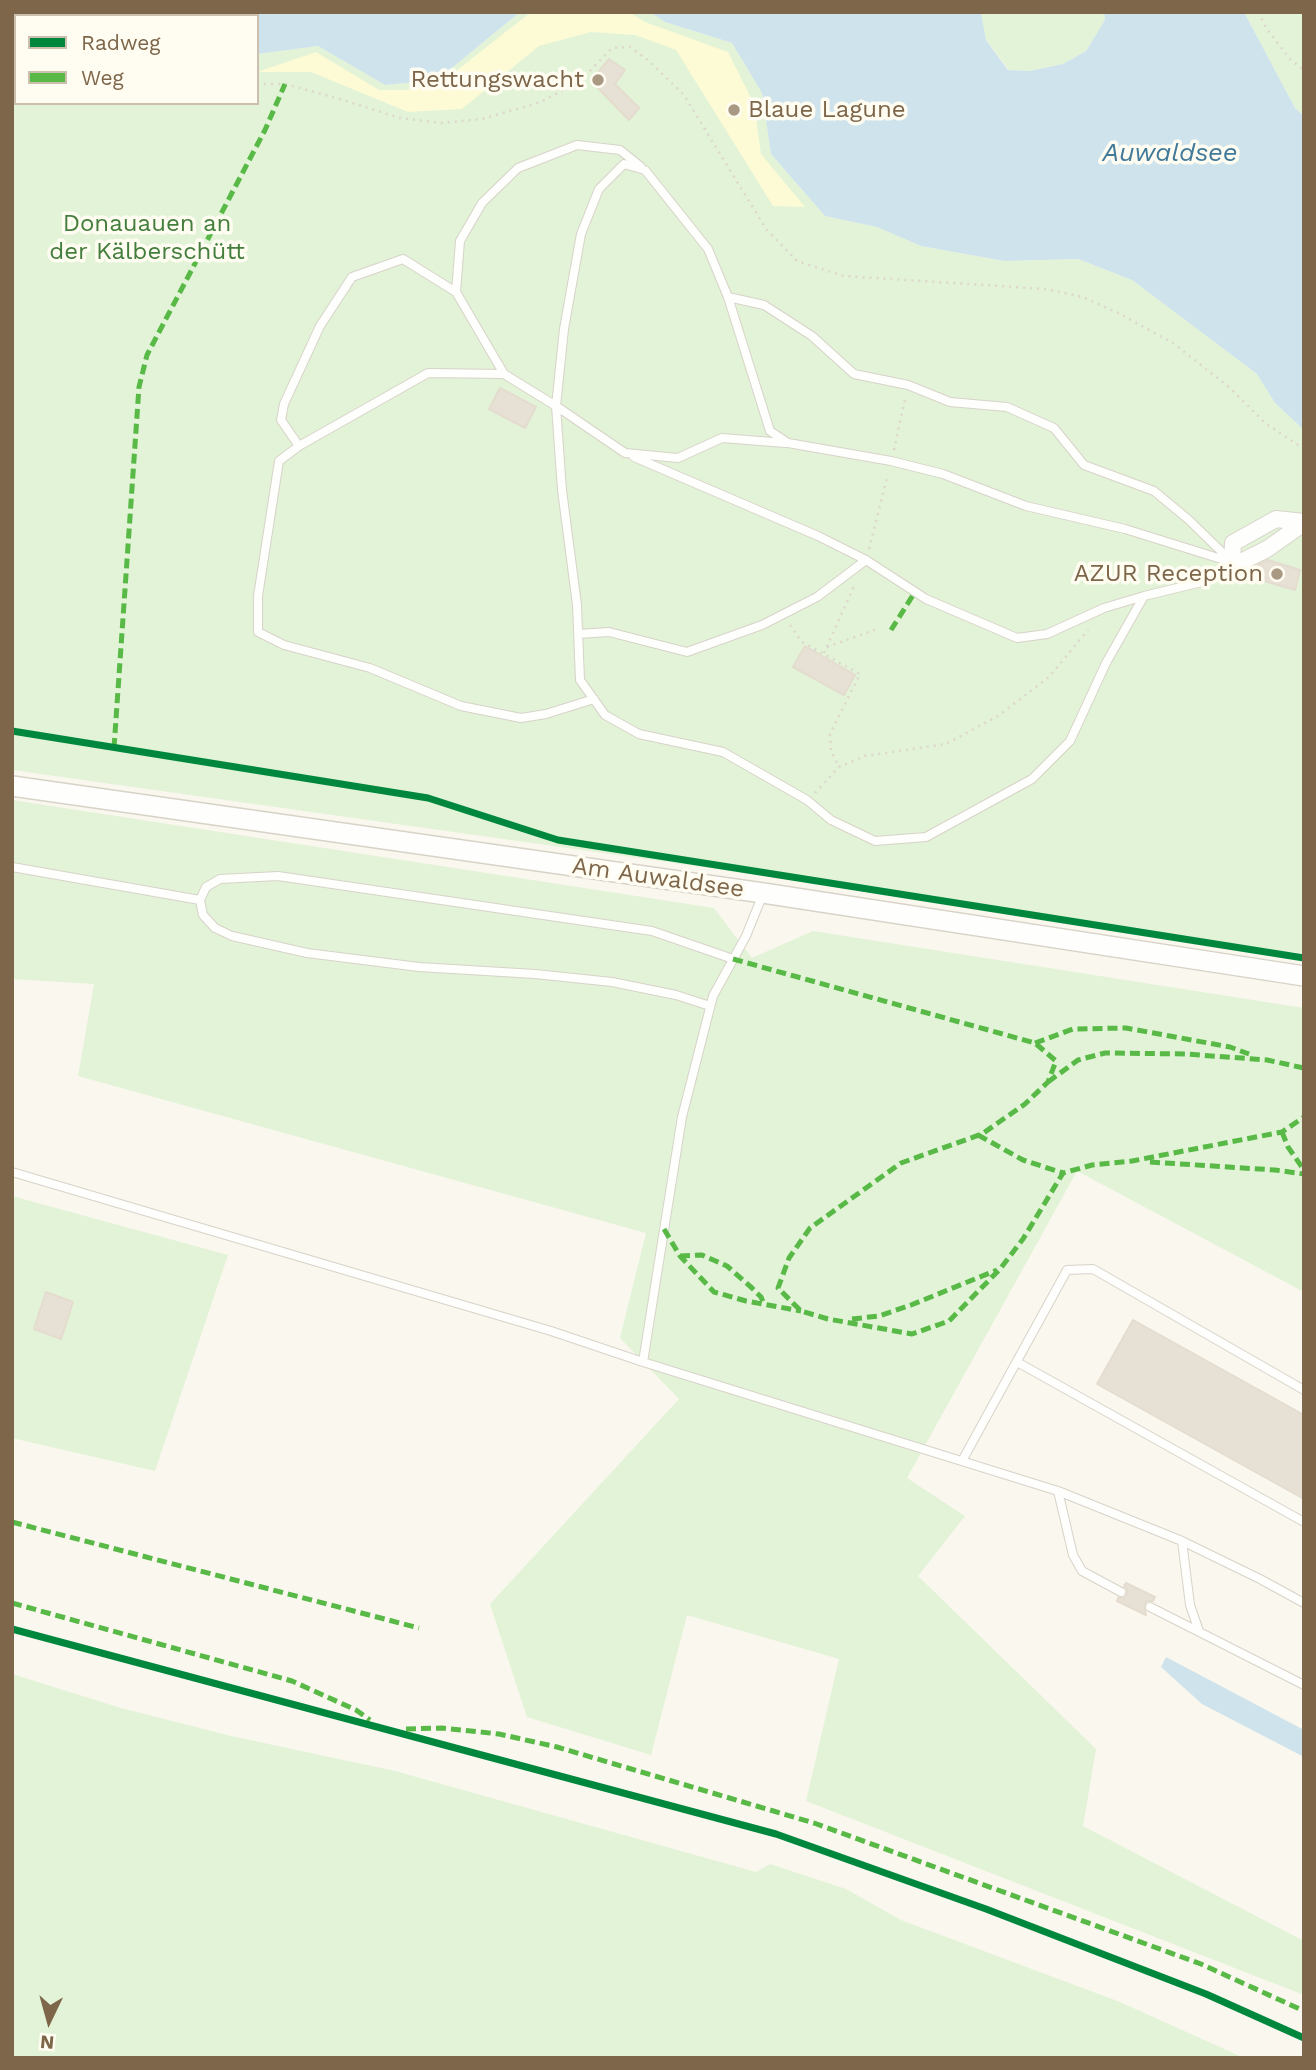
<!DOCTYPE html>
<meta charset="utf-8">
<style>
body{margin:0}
#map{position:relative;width:1316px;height:2070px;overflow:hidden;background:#faf7ee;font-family:"Work Sans",sans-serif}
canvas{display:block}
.frame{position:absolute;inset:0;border:14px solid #7d6649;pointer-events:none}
.legend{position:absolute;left:14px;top:14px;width:245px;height:91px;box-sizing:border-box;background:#fffcf2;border:2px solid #cbc0ae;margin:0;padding:9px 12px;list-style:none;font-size:21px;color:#7d6649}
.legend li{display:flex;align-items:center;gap:14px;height:35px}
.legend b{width:35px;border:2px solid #cbc0ae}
.north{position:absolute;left:14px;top:1986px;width:70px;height:70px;-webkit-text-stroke:5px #fffcf2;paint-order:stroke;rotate:185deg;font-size:19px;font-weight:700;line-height:28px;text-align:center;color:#7d6649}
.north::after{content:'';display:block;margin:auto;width:24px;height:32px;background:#7d6649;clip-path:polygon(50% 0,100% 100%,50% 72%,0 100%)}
</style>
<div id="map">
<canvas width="1316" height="2070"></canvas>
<div class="frame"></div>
<ul class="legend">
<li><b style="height:9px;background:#00873e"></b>Radweg</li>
<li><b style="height:9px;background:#58b947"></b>Weg</li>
</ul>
<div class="north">N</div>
</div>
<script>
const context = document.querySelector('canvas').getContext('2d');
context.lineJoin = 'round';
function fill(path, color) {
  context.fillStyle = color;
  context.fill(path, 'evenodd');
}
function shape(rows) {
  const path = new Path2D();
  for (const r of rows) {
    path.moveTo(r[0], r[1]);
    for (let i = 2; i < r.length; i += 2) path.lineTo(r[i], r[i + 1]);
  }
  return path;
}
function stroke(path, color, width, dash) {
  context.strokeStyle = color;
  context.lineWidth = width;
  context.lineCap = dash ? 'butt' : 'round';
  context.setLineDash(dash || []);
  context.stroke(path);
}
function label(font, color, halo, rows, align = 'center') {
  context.font = font + ' "Work Sans",sans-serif';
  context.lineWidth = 7;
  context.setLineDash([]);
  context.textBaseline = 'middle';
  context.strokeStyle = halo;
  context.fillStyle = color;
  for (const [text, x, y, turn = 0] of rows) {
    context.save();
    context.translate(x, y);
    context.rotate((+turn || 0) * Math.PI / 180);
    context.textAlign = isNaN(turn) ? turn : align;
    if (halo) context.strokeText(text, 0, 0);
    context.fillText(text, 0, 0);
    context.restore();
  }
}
fill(shape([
 [12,12,168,12,171,16,16,16,16,103,257,103,257,54,318,46,385,85,437,80,520,12,650,12,665,22,732,43,762,93,771,154,825,216,877,227,921,246,1004,261,1078,259,1132,280,1257,374,1275,403,1304,430,1304,954,1009,910,12,770],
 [981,12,1104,12,1105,20,1086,51,1063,64,1030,71,1009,70,986,40],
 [1244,12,1304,12,1304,116,1295,108],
 [12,800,714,908,752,958,813,931,1304,1008,1304,1292,1077,1171,907,1478,965,1516,918,1576,1096,1749,1083,1826,1304,1941,1304,1995,806,1801,839,1659,687,1615,651,1755,527,1717,490,1604,679,1399,620,1338,646,1233,78,1076,94,984,12,979],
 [12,1196,228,1255,155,1471,12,1438],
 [12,1674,121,1708,231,1736,395,1771,756,1872,770,1864,846,1889,901,1920,1120,2002,1244,2058,12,2058]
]), '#e2f3d7');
fill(shape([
 [531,12,629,12,645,22,728,52,754,104,761,154,805,207,773,206,676,50,635,35,591,32,539,46,462,109,408,112,311,72,257,72,316,52,379,90,407,90,438,85]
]), '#fdfad6');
fill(shape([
 [168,12,520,12,437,80,385,85,318,46,257,54,257,16,171,16],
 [650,12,981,12,986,40,1008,70,1030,71,1063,64,1086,51,1105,20,1104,12,1244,12,1295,108,1304,116,1304,430,1275,403,1257,374,1132,280,1078,259,1004,261,921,246,877,227,825,216,771,154,762,93,732,43,665,22],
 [1166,1657,1304,1730,1304,1757,1202,1704,1161,1667]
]), '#cee3ec');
const building = shape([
 [609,59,625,70,615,84,639,108,629,120,591,81,609,59],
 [500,388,536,407,525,428,489,409,500,388],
 [1268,560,1300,570,1295,590,1254,578,1258,565,1268,560],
 [805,646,855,675,844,695,793,667,805,646],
 [46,1292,73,1302,61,1339,34,1329,46,1292],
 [1133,1320,1304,1415,1304,1499,1097,1384,1133,1320],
 [1126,1583,1155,1597,1153,1601,1147,1601,1144,1605,1146,1615,1117,1601,1118,1598,1124,1598,1127,1594,1127,1589,1124,1586,1126,1583]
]);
fill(building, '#e7e0d5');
stroke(building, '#e4dccf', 2);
const service = shape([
 [728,297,764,305,812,336,854,374,908,385,950,402,1007,407,1054,428,1084,465,1154,491,1189,520,1232,562,1206,581,1144,596,1106,663,1070,741,1032,779,926,837,875,841,831,820,807,800,723,752,639,734,605,715,580,680,577,605,562,490,556,406,564,329,581,234,599,189,624,164,645,170,708,249,728,297,770,431,788,443,891,461,943,474,1026,506,1125,529,1231,562],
 [504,374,456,292,460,241,482,203,518,168,577,145,620,150,640,166],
 [299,446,281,420,284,404,320,326,352,277,403,259,456,292],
 [634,457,818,536,866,560,926,599,1017,638,1047,634,1104,608,1144,596],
 [578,634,609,632,687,652,762,625,817,597,866,560],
 [594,699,546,714,521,718,461,706,370,668,284,645,258,632,258,596,279,461,299,446,428,373,504,374,556,406,625,453,678,458,722,438,785,443],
 [12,867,200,900,206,887,220,879,278,876,652,931,733,959],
 [200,900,203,915,215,928,232,936,307,953,419,967,535,974,612,982,676,995,710,1006],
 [12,1172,551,1331,643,1362,1058,1491,1182,1541,1260,1579,1304,1603],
 [643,1362,682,1117,713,996,746,936,763,894],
 [1017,1362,1304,1522],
 [962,1461,1067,1270,1093,1269,1304,1390],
 [1058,1491,1073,1555,1082,1571,1121,1592],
 [1182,1541,1190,1605,1199,1631],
 [1150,1607,1304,1685]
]);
const minor = shape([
 [1232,562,1233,543,1276,519,1304,522],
 [1241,562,1267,549,1304,523]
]);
const tertiary = shape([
 [12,786,763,893,1304,976]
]);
stroke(service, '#d8d3c9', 10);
stroke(minor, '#d8d3c9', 18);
stroke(tertiary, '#d8d3c9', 22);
stroke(shape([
 [139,12,141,16],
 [1259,12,1266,28,1290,59,1304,70],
 [257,84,285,84,340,99,400,118,441,123,482,119,541,102,581,80,612,48,630,47,648,60,684,95,766,229,797,261,844,276,1046,289,1083,297,1118,313,1173,343,1229,387,1265,423,1304,449],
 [894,450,906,395],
 [869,549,888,474],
 [790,625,802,642,860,674,830,734,831,751,839,767],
 [827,647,877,629],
 [824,653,855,584],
 [815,793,839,767,865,756,946,744,998,716,1049,677,1088,630]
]), '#ddd7ce', 2.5, [2, 5]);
stroke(service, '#fefefc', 8);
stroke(minor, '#fefefc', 16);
stroke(tertiary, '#fefefc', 19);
stroke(shape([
 [891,630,915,592],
 [114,748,139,387,147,355,265,130,285,84],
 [733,959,1035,1043,1056,1061,1048,1082,1025,1104,982,1134,901,1163,810,1228,789,1258,778,1288,801,1311,828,1319,912,1334,949,1321,1000,1269,1023,1239,1063,1173,1092,1165,1132,1161,1282,1132,1304,1117],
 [1035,1043,1073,1029,1126,1028,1230,1047,1249,1054],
 [1048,1082,1078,1060,1105,1053,1186,1054,1267,1060,1304,1068],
 [1282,1132,1288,1147,1304,1170],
 [978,1135,1023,1160,1063,1173],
 [1150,1162,1275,1170,1304,1174],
 [664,1229,680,1256,714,1292,746,1301,801,1311],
 [680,1256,702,1255,727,1266,752,1288,761,1297,764,1304],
 [852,1319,879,1316,911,1305,997,1270],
 [12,1522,419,1628],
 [12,1603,292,1681,356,1710,370,1720],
 [406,1729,442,1728,499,1734,557,1747,814,1823,1201,1964,1304,2011]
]), '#58b947', 5, [10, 5]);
stroke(shape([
 [12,731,428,798,558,840,1304,958],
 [12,1629,776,1834,986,1909,1206,1994,1304,2038]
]), '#00873e', 7);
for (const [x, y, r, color] of [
 [598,80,7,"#a99983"],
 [734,110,7,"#a99983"],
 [1277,574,7,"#a99983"]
]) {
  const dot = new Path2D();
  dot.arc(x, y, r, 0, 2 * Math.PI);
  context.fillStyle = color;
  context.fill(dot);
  stroke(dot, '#fffcf2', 2.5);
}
label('24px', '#7d6649', '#fffcf2', [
 ["Rettungswacht",584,80],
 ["Blaue Lagune",748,110,"left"],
 ["AZUR Reception",1263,574]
], 'right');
label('24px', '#437e3c', '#fffcf2', [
 ["Donauauen an",147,224],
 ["der Kälberschütt",147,252]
]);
label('24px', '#7d6649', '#fffcf2', [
 ["Am Auwaldsee",658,878,8]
]);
label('italic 26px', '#427a9a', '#fffcf2', [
 ["Auwaldsee",1170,153]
]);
</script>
